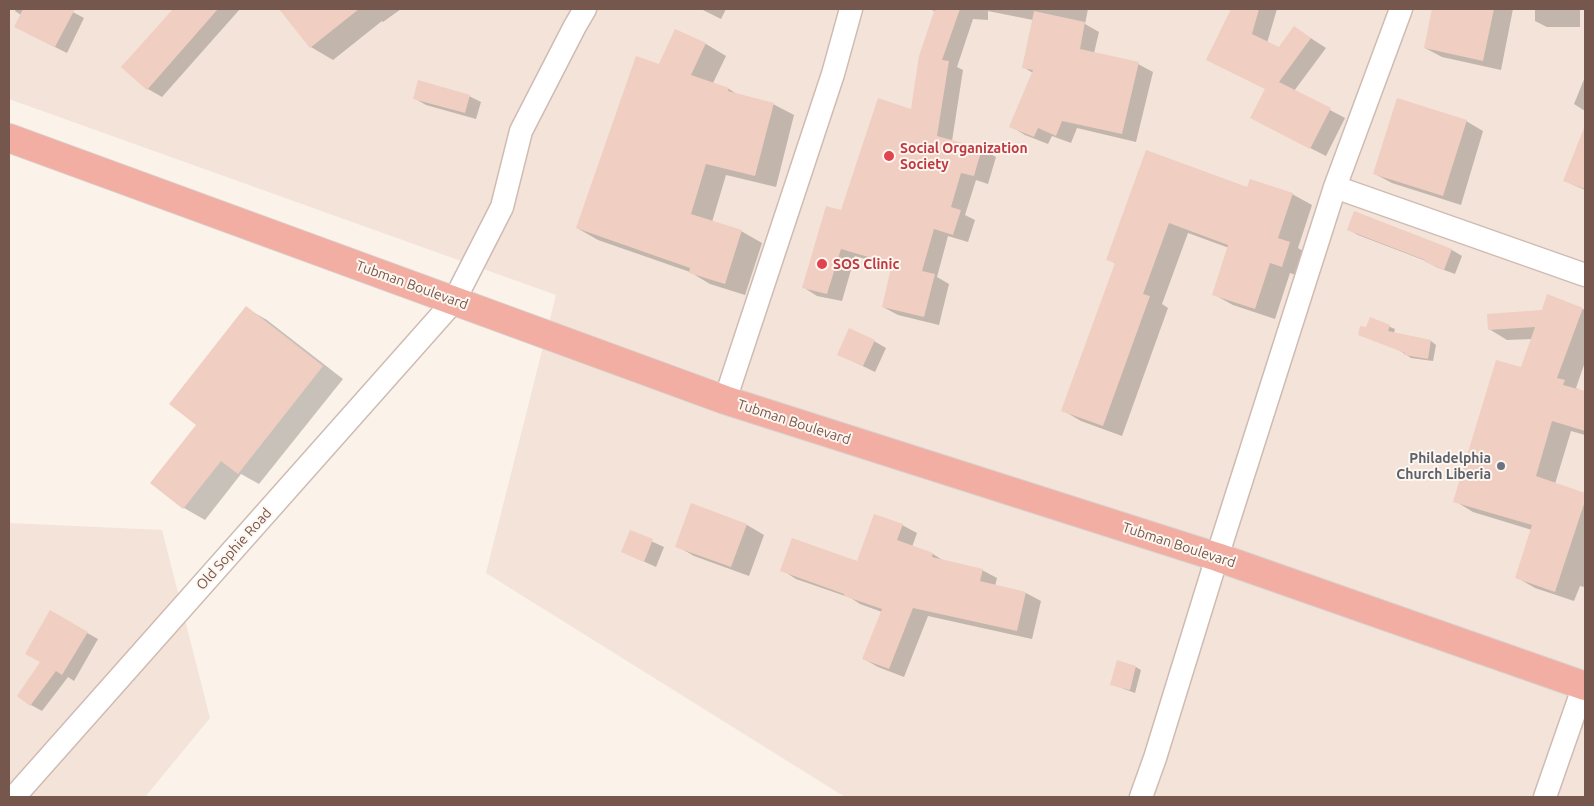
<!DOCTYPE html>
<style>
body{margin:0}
#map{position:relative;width:1594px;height:806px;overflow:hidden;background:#fbf2e9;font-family:Ubuntu,sans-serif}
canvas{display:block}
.frame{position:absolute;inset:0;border:10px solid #75574e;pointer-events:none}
</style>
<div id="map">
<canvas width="1594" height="806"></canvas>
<div class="frame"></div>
</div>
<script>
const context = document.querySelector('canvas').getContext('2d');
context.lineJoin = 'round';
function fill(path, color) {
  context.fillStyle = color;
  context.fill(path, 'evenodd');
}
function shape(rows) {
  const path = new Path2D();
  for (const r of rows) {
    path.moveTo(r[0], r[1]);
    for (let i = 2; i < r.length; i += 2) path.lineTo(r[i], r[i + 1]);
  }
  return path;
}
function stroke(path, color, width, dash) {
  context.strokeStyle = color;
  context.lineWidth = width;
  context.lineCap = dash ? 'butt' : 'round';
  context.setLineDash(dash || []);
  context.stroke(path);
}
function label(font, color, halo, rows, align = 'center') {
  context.font = font + ' Ubuntu,sans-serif';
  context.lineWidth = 4;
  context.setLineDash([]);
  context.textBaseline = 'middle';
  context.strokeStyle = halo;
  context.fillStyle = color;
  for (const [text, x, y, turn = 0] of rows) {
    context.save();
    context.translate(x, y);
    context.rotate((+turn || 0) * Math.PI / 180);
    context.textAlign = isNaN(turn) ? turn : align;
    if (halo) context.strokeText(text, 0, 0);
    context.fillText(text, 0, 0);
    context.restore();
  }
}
fill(shape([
 [9,9,1585,9,1585,797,845,797,486,573,556,295,9,99],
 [9,523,162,530,210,718,145,797,9,797]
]), '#f3e3d8');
fill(shape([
 [16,9,67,9,84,18,67,53,27,33,21,15,15,11],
 [174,9,240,9,162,97,148,89,123,67],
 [280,9,401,9,383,22,382,21,333,60,311,47],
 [701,9,726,9,721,19],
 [931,9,1088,9,1085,24,1099,32,1094,53,1138,64,1153,72,1136,142,1077,128,1071,143,1052,136,1048,144,1025,135,1010,126,1033,73,1023,67,1033,20,988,11,988,20,973,19,957,67,963,70,952,141,981,149,996,157,988,184,976,180,965,215,975,220,968,242,948,236,937,277,949,284,939,325,898,315,883,307,893,267,855,256,842,301,817,296,803,287,842,212,912,111,935,12],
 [1232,9,1277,9,1267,43,1279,48,1295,28,1326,48,1294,91,1345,118,1326,156,1267,126,1266,89,1207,59],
 [1433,9,1513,9,1501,70,1442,57,1425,48],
 [1535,9,1580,9,1580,27,1547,27,1535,21],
 [676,31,706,44,726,56,713,83,729,89,740,96,773,104,794,115,776,187,726,175,712,222,741,231,762,243,745,295,710,284,690,272,598,240,577,228],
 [1585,77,1585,111,1574,104],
 [469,96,481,102,476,119,426,105,414,98],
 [1466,121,1483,131,1461,205,1392,183,1375,174],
 [1147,152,1248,189,1292,194,1312,205,1298,248,1308,254,1301,277,1290,273,1275,319,1233,305,1213,294,1229,248,1188,233,1162,304,1168,308,1122,436,1081,421,1062,410,1116,264,1108,259],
 [1575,154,1585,157,1585,190,1565,181],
 [1355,213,1452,250,1462,256,1455,274,1436,267,1426,261,1358,235,1349,230],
 [246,308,267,320,343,379,259,484,241,474,205,520,184,508,152,483,198,425],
 [1583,309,1585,310,1585,362,1576,388,1585,393,1585,435,1571,431,1555,484,1585,494,1585,587,1580,586,1574,601,1535,588,1516,577,1532,530,1473,512,1455,501,1521,368,1532,339,1507,340,1489,329],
 [1371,319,1395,329,1394,333,1431,341,1436,345,1433,361,1411,358,1367,329],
 [874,341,886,348,875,372,838,354],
 [747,525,764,535,749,576,694,556,677,546],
 [902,525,917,533,912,547,933,554,944,561,982,570,997,578,995,586,1026,593,1041,601,1032,639,928,616,904,677,878,667,864,659,882,612,860,604,851,598,796,579,782,570,857,562],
 [631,532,664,547,656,567,623,552],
 [50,612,98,639,74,681,68,677,42,711,31,705,42,662],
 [1136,667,1141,670,1135,693,1111,684]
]), '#0003');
fill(shape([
 [23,9,75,9,55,47,14,27],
 [173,9,218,9,147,90,121,67],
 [279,9,359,9,310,48],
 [935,9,960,9,942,60,949,61,937,136,982,148,974,176,961,173,951,207,961,210,953,235,934,229,922,271,935,274,924,317,882,307,892,264,841,249,827,294,802,288,826,206,841,210,878,98,911,109,919,56],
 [1231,9,1259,9,1252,34,1279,47,1294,26,1311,38,1279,82,1331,108,1310,149,1250,118,1265,89,1206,60],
 [1432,9,1494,9,1483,61,1424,48],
 [1034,11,1085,22,1080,49,1139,62,1122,134,1062,121,1056,136,1038,128,1034,137,1009,127,1033,70,1022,68],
 [675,29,706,43,691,75,729,88,728,91,774,103,755,176,706,164,691,214,742,230,725,284,689,273,690,268,576,228,636,56,659,64],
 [418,80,470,95,465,113,413,99],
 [1397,98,1467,120,1443,196,1373,174],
 [1584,128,1585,128,1585,189,1563,181],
 [1146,150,1247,187,1250,179,1293,193,1278,238,1290,242,1282,267,1270,263,1255,309,1212,295,1228,245,1169,223,1143,294,1150,296,1103,426,1061,411,1115,263,1106,260],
 [1354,211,1452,249,1444,270,1425,262,1425,260,1347,230],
 [1547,294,1583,308,1557,378,1565,380,1563,385,1585,391,1585,431,1552,421,1536,476,1585,493,1585,501,1555,592,1515,578,1532,525,1453,502,1496,360,1521,367,1535,327,1488,330,1487,314,1542,310],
 [246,306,323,366,238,474,221,461,183,509,150,483,196,425,169,404],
 [1370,317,1390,325,1388,331,1431,340,1428,359,1404,355,1405,353,1358,335,1360,326,1366,327],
 [849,328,875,340,863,366,837,355],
 [691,503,747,524,731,567,675,547],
 [874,514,903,524,897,540,933,553,932,557,983,569,980,581,1026,592,1017,631,913,608,889,669,862,659,882,609,844,596,844,594,780,571,792,538,857,561],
 [630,530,653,539,644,562,621,552],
 [50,610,88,632,62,675,56,671,30,706,17,696,40,662,25,654],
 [1117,660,1136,666,1130,690,1110,685]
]), '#f0cec2');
const street = shape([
 [1335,187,1585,275],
 [725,400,833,74,851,9],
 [14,797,454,301,502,207,521,131,575,26,585,9],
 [1141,797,1155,758,1217,557,1335,187,1401,9],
 [1545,797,1584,685]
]);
const highway = shape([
 [9,138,725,400,1217,557,1585,686]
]);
stroke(street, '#cfbbb2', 25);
stroke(highway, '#d8d0cd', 30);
stroke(street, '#fff', 22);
stroke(highway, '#f2aea3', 28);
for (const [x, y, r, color] of [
 [889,156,6,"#e0444e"],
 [822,264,6,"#e0444e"],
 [1501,466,5,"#6b7280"]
]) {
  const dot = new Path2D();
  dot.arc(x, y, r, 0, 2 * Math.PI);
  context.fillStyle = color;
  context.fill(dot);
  stroke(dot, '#fef6ef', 2);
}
label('bold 14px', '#be3a42', '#fef6ef', [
 ["Social Organization",900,148],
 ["Society",900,164],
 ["SOS Clinic",833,264]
], 'left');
label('14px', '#75574e', '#fef6ef', [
 ["Tubman Boulevard",412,285,20],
 ["Tubman Boulevard",794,422,18],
 ["Tubman Boulevard",1179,545,18],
 ["Old Sophie Road",234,549,-48]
]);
label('bold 14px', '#5b616d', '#fef6ef', [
 ["Philadelphia",1491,458],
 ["Church Liberia",1491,474]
], 'right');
</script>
